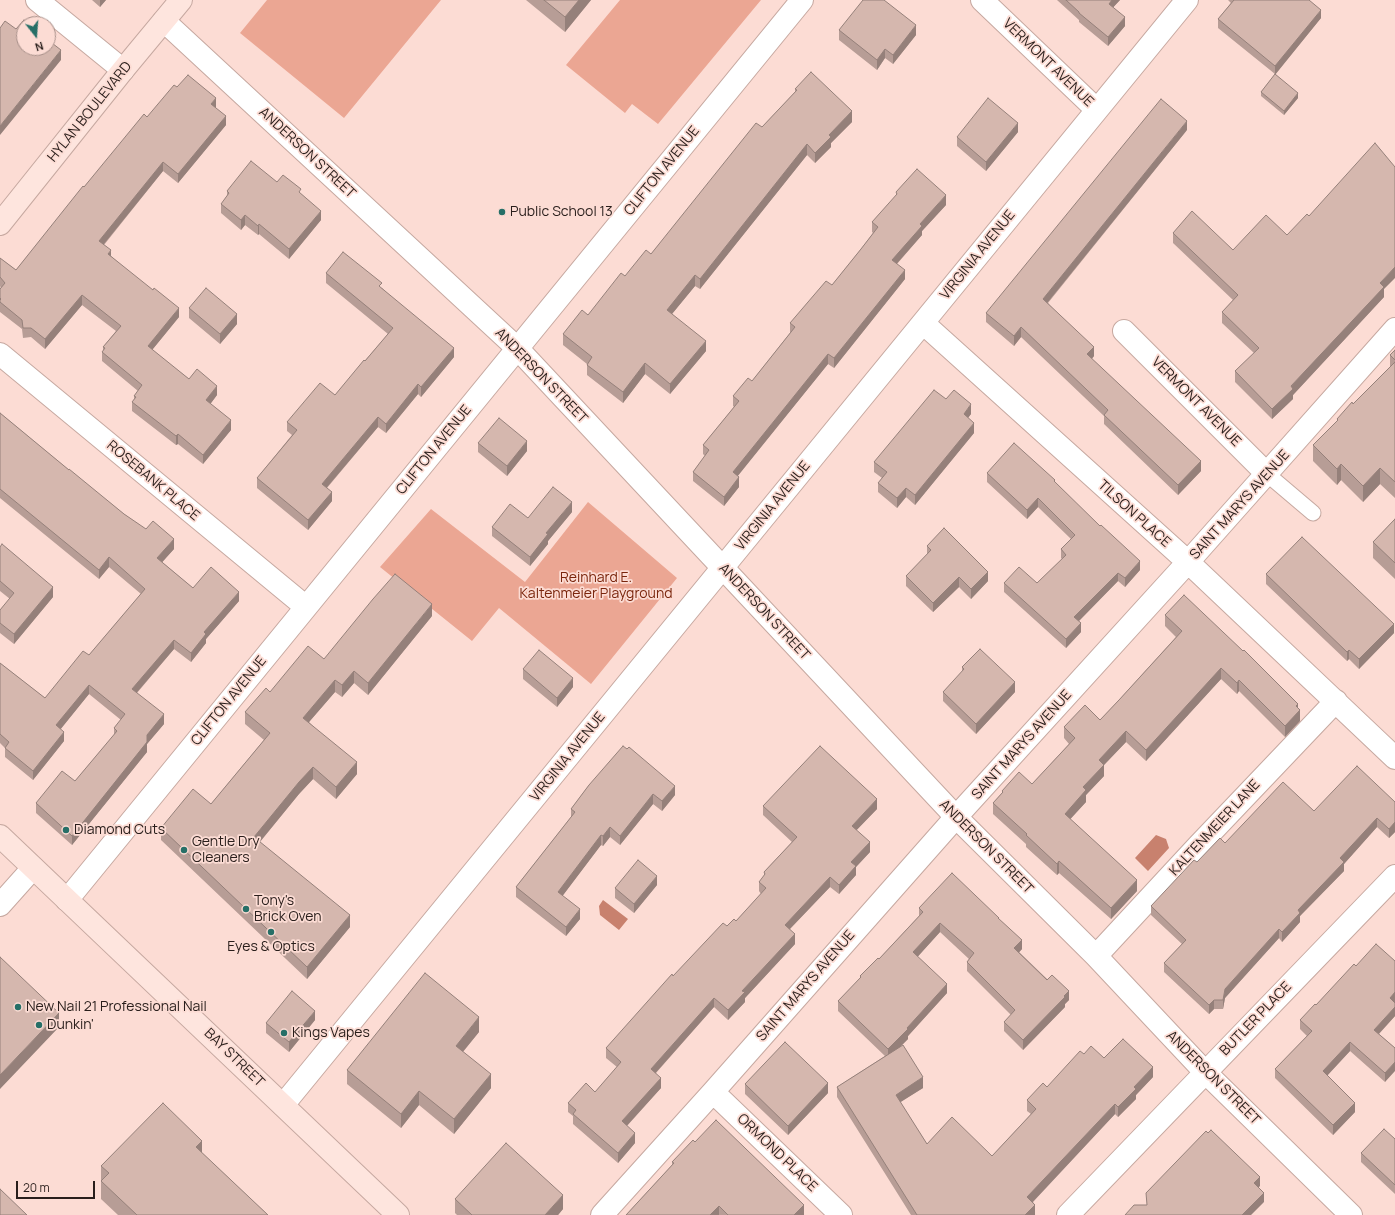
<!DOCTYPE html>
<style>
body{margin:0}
#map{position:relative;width:1395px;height:1215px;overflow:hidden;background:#fcdcd4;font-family:Manrope,sans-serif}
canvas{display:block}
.north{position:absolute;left:16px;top:16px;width:40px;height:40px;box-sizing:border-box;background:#fcdcd4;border:1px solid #a8908a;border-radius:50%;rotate:163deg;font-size:11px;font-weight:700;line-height:16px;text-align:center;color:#291e1b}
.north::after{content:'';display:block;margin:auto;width:14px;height:18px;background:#266f67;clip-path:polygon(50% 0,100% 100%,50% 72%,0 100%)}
.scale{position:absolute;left:16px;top:1181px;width:79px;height:18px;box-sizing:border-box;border:2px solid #291e1b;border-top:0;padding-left:5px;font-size:12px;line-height:14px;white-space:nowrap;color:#291e1b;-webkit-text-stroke:3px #fcdcd4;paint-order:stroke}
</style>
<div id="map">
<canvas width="1395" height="1215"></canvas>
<div class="north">N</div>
<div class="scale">20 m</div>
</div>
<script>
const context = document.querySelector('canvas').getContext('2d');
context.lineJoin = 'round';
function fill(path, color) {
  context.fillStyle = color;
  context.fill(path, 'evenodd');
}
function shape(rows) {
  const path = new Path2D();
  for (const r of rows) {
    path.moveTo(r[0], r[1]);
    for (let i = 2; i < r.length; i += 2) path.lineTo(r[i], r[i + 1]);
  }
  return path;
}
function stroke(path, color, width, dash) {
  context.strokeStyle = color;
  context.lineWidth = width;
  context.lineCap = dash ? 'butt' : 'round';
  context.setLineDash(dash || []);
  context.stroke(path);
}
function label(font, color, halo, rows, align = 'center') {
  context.font = font + ' Manrope,sans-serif';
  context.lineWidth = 3.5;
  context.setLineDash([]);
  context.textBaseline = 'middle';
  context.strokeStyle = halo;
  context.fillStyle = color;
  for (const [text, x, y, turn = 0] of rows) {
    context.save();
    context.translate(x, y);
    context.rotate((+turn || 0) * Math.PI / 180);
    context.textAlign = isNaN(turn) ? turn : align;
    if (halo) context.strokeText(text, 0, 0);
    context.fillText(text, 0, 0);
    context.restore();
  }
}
fill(shape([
 [267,0,441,0,344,118,240,33],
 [620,0,761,0,658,124,632,104,625,113,566,65],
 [588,502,677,578,591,684,499,608,472,641,380,567,431,509,525,582]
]), '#eba693');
fill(shape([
 [1156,835,1166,839,1169,848,1148,871,1135,858],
 [603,900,628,919,619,930,600,915,599,906]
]), '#c8816e');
const lane = shape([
 [1267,474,1313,513]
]);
const street = shape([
 [37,0,123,70],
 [982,0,1097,110],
 [164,21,517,348,956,817,1096,956,1205,1072,1351,1215],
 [923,323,1188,562,1395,758],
 [1124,331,1267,474],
 [0,354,306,607],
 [67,900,802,0],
 [0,905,33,868],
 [1096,956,1198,846,1336,701],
 [713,1092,841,1215],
 [283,1105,1187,0],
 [602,1215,713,1092,956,817,1188,562,1395,329],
 [1068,1215,1395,876]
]);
const secondary = shape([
 [0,224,123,70,181,0],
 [0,836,398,1215]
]);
stroke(lane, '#c6a8a0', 17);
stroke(street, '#c6a8a0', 24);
stroke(secondary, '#c6a8a0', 24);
stroke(lane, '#fff', 15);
stroke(street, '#fff', 22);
stroke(secondary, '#fee5de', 22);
fill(shape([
 [92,0,106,0,100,7],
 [526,0,591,0,565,32],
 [1057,0,1120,0,1113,7,1125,26,1108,46,1079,22,1079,20],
 [1228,0,1309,0,1321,18,1275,74,1298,98,1284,115,1261,96,1261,92,1275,74,1218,28,1218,19,1231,3],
 [839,30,916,35,893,64,885,58,877,70,839,40],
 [177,87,216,107,216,108,226,125,178,183,163,171,104,245,111,256,179,317,152,350,189,379,217,395,210,404,231,430,203,464,178,444,176,445,132,411,132,402,134,399,134,396,138,391,102,361,102,352,103,351,103,347,116,331,82,305,45,349,31,337,23,338,22,329,0,312,0,289,1,288,0,286,0,258,16,270,84,187,147,117],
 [795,89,852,122,831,143,831,147,815,163,807,155,700,289,695,286,672,314,706,351,670,394,645,374,623,403,587,375,587,364,563,345,563,334,588,315,625,276,651,254,762,127,795,92],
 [1187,130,1048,303,1094,356,1092,359,1201,471,1178,495,1104,424,1104,416,1021,337,1014,346,986,322,986,313],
 [1018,132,986,171,957,146,957,137],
 [277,182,301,194,321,220,289,259,259,234,258,235,245,225,241,230,221,213,221,204,227,196,227,191],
 [896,192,946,205,922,231,922,235,897,264,905,279,834,368,828,364,737,476,739,487,724,506,693,481,693,472,705,456,703,454,703,445,734,407,733,406,733,396,752,381,790,333,790,323,832,285,861,249,873,233,872,232,872,222,896,196],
 [1173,233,1233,250,1287,235,1384,289,1384,297,1293,395,1293,399,1272,419,1235,382,1235,371,1254,353,1222,323,1222,312,1233,300,1173,243],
 [326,273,382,288,454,357,421,397,418,394,386,433,378,427,327,488,332,501,308,530,257,488,257,478,292,435,287,431,287,422,335,395,388,334,326,283],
 [189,308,237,324,220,344,189,318],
 [1395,350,1395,498,1380,484,1363,502,1341,480,1337,485,1313,461,1313,445,1337,421,1337,419,1353,404,1390,367,1390,355],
 [946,399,971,414,968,418,974,433,915,505,906,497,897,508,878,492,878,483,882,478,874,472,874,462],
 [0,413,69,470,124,514,174,549,162,562,193,588,239,601,206,639,206,643,191,662,174,649,137,693,164,724,147,744,147,752,72,845,36,813,36,803,75,781,114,735,114,728,121,720,89,694,60,729,64,741,33,780,5,757,5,748,0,743,0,663,45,698,89,655,141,594,109,567,99,579,0,498],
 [478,443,527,451,507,476,478,452],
 [987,473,1055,482,1140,570,1125,587,1118,581,1079,621,1081,632,1066,648,1004,592,1004,583,1037,583,1062,559,1061,558,1061,549,1071,539,1038,507,1027,519,987,482],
 [572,512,548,541,548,544,530,566,492,536,492,527,528,518],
 [1395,519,1395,579,1373,558,1373,542],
 [927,546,988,581,971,599,959,587,933,612,906,586,906,576,927,555],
 [0,547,53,597,14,644,0,633,0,610,10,599,0,591],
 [1266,574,1394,633,1359,669,1349,659,1347,661,1266,584],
 [1165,615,1298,708,1300,721,1285,737,1239,691,1237,694,1221,679,1146,761,1126,742,1104,765,1104,776,1086,795,1086,802,1070,819,1137,891,1111,919,1059,873,1057,875,1026,847,1026,844,993,814,993,803,1002,793,1002,791,1032,784,1069,744,1064,738,1064,727,1100,720,1119,700,1176,637,1165,626],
 [432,616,368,695,354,683,342,697,335,692,309,722,357,774,336,799,313,779,299,794,260,842,350,927,307,979,161,840,161,828,211,804,264,740,245,724,245,712,270,692],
 [962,667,1015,692,976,734,943,701,943,692,962,672],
 [523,669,573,687,557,707,523,679],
 [589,785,675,795,662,811,653,804,620,845,610,837,603,846,601,845,562,896,580,919,566,936,516,897,516,887,571,817,571,809],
 [1395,802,1395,832,1389,838,1377,827,1344,864,1344,871,1300,916,1300,922,1282,942,1279,938,1225,998,1223,1009,1214,1009,1209,1014,1164,972,1164,963,1182,944,1151,915,1151,906,1197,862,1225,843,1314,811],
 [763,806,877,809,856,830,870,852,856,867,856,875,839,894,830,887,790,929,795,944,745,998,745,1002,728,1020,714,1007,656,1073,661,1088,627,1126,635,1143,618,1163,573,1124,573,1116,568,1112,568,1103,595,1092,617,1067,606,1058,606,1048,673,976,727,926,736,921,761,894,759,891,759,882,764,876,764,872,792,842,763,815],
 [657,885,634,913,615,898,615,888],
 [919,908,999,919,1022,949,1019,952,1069,1000,1065,1004,1065,1007,1023,1050,1004,1031,1004,1022,1011,1015,967,971,967,962,969,959,940,932,917,957,947,993,908,1036,908,1039,900,1047,923,1088,900,1102,927,1144,992,1156,1031,1114,1027,1111,1027,1100,1047,1087,1084,1054,1104,1058,1153,1077,1136,1095,1136,1099,1118,1117,1115,1114,1033,1202,1035,1205,1035,1215,911,1215,837,1097,837,1087,885,1056,838,1011,838,1001,860,979,860,976,879,959,919,916],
 [1395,961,1395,1002,1394,1002,1395,1016,1379,1034,1395,1048,1385,1082,1350,1051,1327,1076,1355,1112,1333,1135,1275,1078,1275,1069,1307,1036,1300,1029,1300,1020,1316,1005,1356,966],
 [315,1020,289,1052,266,1033,266,1023],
 [479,1032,463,1052,491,1088,454,1134,419,1105,401,1128,347,1084,347,1070],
 [745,1084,828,1093,788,1135,745,1094],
 [1395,1139,1395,1194,1361,1162,1361,1153],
 [202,1153,268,1215,118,1215,101,1199,101,1166],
 [672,1162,804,1215,626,1215,672,1165],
 [455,1199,563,1209,558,1215,457,1215,455,1213]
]), '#b79d96');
fill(shape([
 [100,0,106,0,100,7],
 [579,0,591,0,565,32,565,17],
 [1112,0,1120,0,1109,12,1109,4],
 [1321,10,1321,18,1275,75,1275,66],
 [1125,17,1125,26,1108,46,1108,37],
 [916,25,916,35,893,64,893,55],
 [885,49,885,58,877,70,877,60],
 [61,50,61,60,0,135,0,126],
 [1298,93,1298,98,1284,115,1284,111],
 [216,98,216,107,211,114,211,104],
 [852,111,852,122,831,143,831,147,815,163,815,153,829,135],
 [226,116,226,125,178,183,178,174],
 [1187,121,1187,130,1043,308,1043,299],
 [1018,123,1018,132,986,171,986,162],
 [807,144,807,155,700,289,700,279],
 [163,162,163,171,99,250,99,241],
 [946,195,946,205,922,231,922,235,892,269,892,260,920,224],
 [321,211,321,220,289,259,289,249],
 [245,215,245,225,241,230,241,220],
 [259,224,259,234,258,235,258,226],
 [111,250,111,260,108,254],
 [1395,267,1395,278,1384,289,1384,297,1293,395,1293,399,1272,419,1272,409,1380,283],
 [905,270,905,279,834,368,834,358],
 [695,275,695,286,667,320,667,310],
 [82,295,82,305,45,349,45,339],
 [179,308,179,317,148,355,148,346],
 [237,314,237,324,220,344,220,334],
 [1021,327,1021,337,1014,346,1014,336],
 [706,341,706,351,670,394,670,384],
 [1094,347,1094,356,1087,364,1087,354],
 [454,348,454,357,421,397,421,387],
 [828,354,828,364,733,482,733,472],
 [645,363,645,374,623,403,623,392],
 [418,384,418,394,386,433,386,424],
 [217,386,217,395,206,410,206,400],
 [971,404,971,414,964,423,964,414],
 [378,417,378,427,322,493,322,484],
 [231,420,231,430,203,464,203,455],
 [974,423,974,433,915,505,915,495],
 [178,434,178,444,176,445,176,436],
 [527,441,527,451,507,476,507,466],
 [1201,461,1201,471,1178,495,1178,485],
 [1341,464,1341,480,1337,485,1337,469],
 [1380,468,1380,484,1363,502,1363,486],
 [739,477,739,487,724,506,724,497],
 [906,488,906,497,897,508,897,498],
 [332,492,332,501,308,530,308,520],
 [1038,498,1038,507,1027,519,1027,510],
 [572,502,572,512,548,541,548,544,530,566,530,557,546,533],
 [174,539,174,549,157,568,157,558],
 [109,557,109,567,99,579,99,570],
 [1140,561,1140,570,1125,587,1125,578],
 [988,572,988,581,971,599,971,589],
 [1118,573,1118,581,1074,626,1074,617],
 [959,577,959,587,933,612,933,603],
 [53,587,53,597,14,644,14,634],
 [239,592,239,601,206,639,206,643,191,662,191,653,204,632],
 [432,604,432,616,368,695,368,683],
 [1081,623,1081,632,1066,648,1066,639],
 [1394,624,1394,633,1359,669,1359,659],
 [174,640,174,649,132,698,132,689],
 [1349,650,1349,659,1347,661,1347,652],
 [1221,668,1221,679,1146,761,1146,750],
 [354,671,354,683,342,697,342,685],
 [573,678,573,687,557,707,557,698],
 [335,680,335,692,303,729,303,718],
 [1239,680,1239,691,1237,694,1237,683],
 [1015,682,1015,692,976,734,976,724],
 [89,685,89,694,56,735,56,725],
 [1298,704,1298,711,1300,710,1300,721,1285,737,1285,726,1296,706],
 [164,714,164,724,147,744,147,752,72,845,72,836,147,735],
 [1126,731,1126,742,1104,765,1104,776,1086,795,1086,802,1065,825,1065,814,1083,787,1099,760],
 [64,732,64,741,33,780,33,771],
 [357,762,357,774,336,799,336,787],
 [313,767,313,779,299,794,254,849,254,837,299,782],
 [675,786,675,795,662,811,662,801],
 [653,794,653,804,620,845,620,836],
 [877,799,877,809,852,835,852,826],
 [1377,818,1377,827,1344,864,1344,871,1300,916,1300,922,1282,942,1282,932,1298,910,1340,858],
 [1395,822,1395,832,1389,838,1389,829],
 [610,827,610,837,603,846,603,836],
 [601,835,601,845,558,902,558,892],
 [870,842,870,852,856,867,856,875,839,894,839,885,851,862],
 [1059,861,1059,873,1057,875,1057,864],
 [657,876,657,885,634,913,634,904],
 [830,877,830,887,785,934,785,925],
 [1137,880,1137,891,1111,919,1111,908],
 [580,909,580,919,566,936,566,927],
 [350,915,350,927,307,979,307,967],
 [940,923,940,932,913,962,913,952],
 [1279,929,1279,938,1225,998,1223,1009,1223,1000,1225,989],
 [795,934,795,944,745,998,745,1002,728,1020,728,1010,742,991],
 [1022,940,1022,949,1014,958,1014,948],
 [947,984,947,993,908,1036,908,1039,888,1059,888,1049,907,1028],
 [1069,991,1069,1000,1065,1004,1065,1007,1023,1050,1023,1040],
 [1395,992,1395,1002,1390,1007,1390,998],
 [714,998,714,1007,651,1078,651,1069],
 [1214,1000,1214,1009,1209,1014,1209,1005],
 [1395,1007,1395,1016,1374,1039,1374,1030],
 [315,1011,315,1020,289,1052,289,1042],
 [59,1013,59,1027,0,1089,0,1075],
 [479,1017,479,1032,456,1060,456,1046],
 [1350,1042,1350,1051,1323,1080,1323,1071],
 [1395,1062,1395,1071,1385,1082,1385,1073],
 [1153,1067,1153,1077,1136,1095,1136,1099,1118,1117,1118,1107,1134,1087],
 [491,1074,491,1088,454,1134,454,1119],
 [923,1077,923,1088,896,1105,896,1095],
 [661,1078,661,1088,622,1131,622,1121],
 [828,1083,828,1093,788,1135,788,1126],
 [419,1091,419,1105,401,1128,401,1114],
 [1355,1103,1355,1112,1333,1135,1333,1125],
 [1115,1104,1115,1114,1027,1208,1027,1197],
 [635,1133,635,1143,618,1163,618,1153],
 [202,1141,202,1159,196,1147],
 [1260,1177,1260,1186,1254,1192,1254,1183],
 [1264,1193,1264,1202,1251,1215,1242,1215],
 [563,1195,563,1209,558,1215,545,1215],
 [804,1205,804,1215,794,1215],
 [1035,1205,1035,1215,1025,1215],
 [719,1206,719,1215,710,1215]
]), '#95807a');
const building = shape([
 [544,0,579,0,565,17,544,0],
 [863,0,884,0,916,25,893,55,885,49,877,60,839,30,863,0],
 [1066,0,1112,0,1109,4,1125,17,1108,37,1079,13,1079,12,1066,0],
 [1234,0,1309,0,1321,10,1275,66,1218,19,1234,0],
 [24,20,28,24,24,24,24,48,48,48,48,40,61,50,0,126,0,28,5,21,16,29,24,20],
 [811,72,852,111,829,135,831,137,815,153,807,144,700,279,695,275,667,310,706,341,670,384,645,363,623,392,587,365,592,357,563,334,582,310,588,315,621,273,625,276,646,250,651,254,756,123,762,127,797,90,795,89,811,72],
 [1275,74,1298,93,1284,111,1261,92,1275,74],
 [188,75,216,98,211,104,226,116,178,174,163,162,99,241,111,250,108,254,153,290,154,288,179,308,148,346,189,379,197,369,217,386,206,400,231,420,203,455,178,434,176,436,132,402,136,397,134,396,142,385,102,352,105,348,103,347,121,326,82,295,45,339,31,328,23,328,22,320,0,302,0,300,1,299,0,298,0,289,5,283,0,277,0,258,16,270,83,186,84,187,144,114,147,117,174,85,177,87,188,75],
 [988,98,1018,123,986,162,957,137,988,98],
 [1161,99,1187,121,1043,299,1094,347,1087,354,1201,461,1178,485,1104,415,1108,410,1021,327,1014,336,986,313,1161,99],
 [1375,143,1395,167,1395,267,1380,283,1384,287,1291,386,1293,389,1272,409,1235,371,1259,348,1222,312,1238,295,1173,233,1192,211,1233,250,1266,215,1287,235,1307,214,1309,216,1375,143],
 [251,161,277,182,283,175,301,189,299,192,321,211,289,249,259,224,258,226,245,215,241,220,221,204,229,193,227,191,251,161],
 [917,169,946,195,920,224,922,226,892,260,905,270,834,358,828,354,733,472,739,477,724,497,693,472,709,450,703,445,739,401,733,396,748,378,752,381,795,327,790,323,826,281,832,285,861,249,878,227,872,222,897,194,896,192,917,169],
 [343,252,382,283,379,286,454,348,421,387,418,384,386,424,378,417,322,484,332,492,308,520,257,478,297,430,287,422,320,383,335,395,364,360,365,361,393,328,326,273,343,252],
 [206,288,237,314,220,334,189,308,206,288],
 [1395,350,1395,360,1390,355,1395,350],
 [1395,362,1395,482,1380,468,1363,486,1341,464,1337,469,1313,445,1338,420,1337,419,1352,402,1353,404,1395,362],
 [934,390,946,399,954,390,971,404,964,414,974,423,915,495,906,488,897,498,878,483,887,472,874,462,934,390],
 [0,413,69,470,69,469,124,514,146,529,153,521,174,539,157,558,193,588,211,567,239,592,204,632,206,634,191,653,174,640,132,689,164,714,147,735,147,742,72,836,36,803,62,771,75,781,117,731,114,728,125,714,89,685,56,725,64,732,33,771,5,748,9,742,0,734,0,663,45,698,83,651,89,655,145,589,109,557,99,570,0,489,0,413],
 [499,418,527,441,507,466,478,443,499,418],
 [1014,443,1055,480,1054,481,1100,526,1101,525,1140,561,1125,578,1118,573,1074,617,1081,623,1066,639,1004,583,1019,567,1037,583,1066,555,1061,549,1075,535,1038,498,1027,510,987,473,1014,443],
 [553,487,572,502,546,533,548,534,530,557,492,527,510,504,528,518,553,487],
 [1395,519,1395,563,1373,542,1395,519],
 [944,528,988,572,971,589,959,577,933,603,906,576,931,550,927,546,944,528],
 [1302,537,1394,624,1359,659,1349,650,1347,652,1266,574,1302,537],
 [2,544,53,587,14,634,0,623,0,610,14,593,0,581,0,547,2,544],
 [395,574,432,604,368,683,354,671,342,685,335,680,303,718,357,762,336,787,313,767,299,782,254,837,350,915,307,967,161,828,193,789,211,804,270,733,245,712,266,688,270,692,308,646,324,659,373,599,395,574],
 [1184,595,1243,651,1244,650,1298,704,1296,706,1300,710,1285,726,1239,680,1237,683,1221,668,1146,750,1126,731,1099,760,1104,765,1083,787,1086,790,1065,814,1137,880,1111,908,1059,861,1057,864,1026,835,1027,834,993,803,1003,792,1002,791,1019,772,1032,784,1075,738,1064,727,1085,705,1100,720,1119,700,1182,631,1165,615,1184,595],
 [980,649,1015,682,976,724,943,692,964,669,962,667,980,649],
 [539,650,573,678,557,698,523,669,539,650],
 [623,746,627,749,629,747,675,786,662,801,653,794,620,836,610,827,603,836,601,835,558,892,580,909,566,927,516,887,575,812,571,809,589,785,623,746],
 [820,746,877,799,852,826,870,842,851,862,856,866,839,885,830,877,785,925,795,934,742,991,745,992,728,1010,714,998,651,1069,661,1078,622,1121,635,1133,618,1153,573,1114,576,1110,568,1103,586,1083,595,1092,621,1062,606,1048,672,974,673,976,723,923,727,926,734,919,736,921,766,888,759,882,765,874,764,872,797,837,763,806,820,746],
 [1357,766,1395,802,1395,822,1389,829,1377,818,1340,858,1344,862,1298,910,1300,913,1282,932,1279,929,1225,989,1223,1000,1214,1000,1209,1005,1164,963,1186,940,1151,906,1194,860,1197,862,1220,838,1225,843,1283,782,1314,811,1357,766],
 [638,860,657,876,634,904,615,888,638,860],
 [952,873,999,918,998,918,1022,940,1014,948,1047,980,1052,975,1069,991,1064,996,1065,997,1023,1040,1004,1022,1015,1010,967,962,974,953,940,923,913,952,947,984,907,1028,908,1029,888,1049,838,1001,861,977,860,976,878,958,879,959,923,912,919,908,952,873],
 [1376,944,1395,961,1395,992,1390,998,1395,1003,1395,1007,1374,1030,1395,1048,1395,1062,1385,1073,1350,1042,1323,1071,1355,1103,1333,1125,1275,1069,1312,1031,1300,1020,1315,1004,1316,1005,1354,964,1356,966,1376,944],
 [0,957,59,1013,0,1075,0,957],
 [425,973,479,1017,456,1046,491,1074,454,1119,419,1091,401,1114,347,1070,425,973],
 [292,991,315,1011,289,1042,266,1023,292,991],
 [1123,1039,1153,1067,1134,1087,1136,1089,1118,1107,1115,1104,1027,1197,1035,1205,1025,1215,917,1215,837,1087,903,1045,923,1077,896,1095,927,1144,952,1117,992,1156,1036,1109,1027,1100,1043,1083,1047,1087,1080,1051,1084,1054,1091,1046,1104,1058,1123,1039],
 [785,1042,828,1083,788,1126,745,1084,785,1042],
 [163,1103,202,1141,196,1147,268,1215,137,1215,101,1181,109,1173,101,1166,163,1103],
 [716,1120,804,1205,794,1215,728,1215,719,1206,710,1215,626,1215,674,1163,672,1162,693,1140,695,1142,716,1120],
 [1384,1129,1395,1139,1395,1185,1361,1153,1384,1129],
 [1211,1130,1260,1177,1254,1183,1264,1193,1242,1215,1125,1215,1134,1205,1147,1205,1146,1193,1206,1131,1208,1133,1211,1130],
 [506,1143,563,1195,545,1215,472,1215,455,1199,506,1143],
 [0,1189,27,1215,0,1215,0,1189]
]);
fill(building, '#d5b7ae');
stroke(building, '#95807a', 1);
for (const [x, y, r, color] of [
 [502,212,4,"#266f67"],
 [66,830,4,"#266f67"],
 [184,850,4,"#266f67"],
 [246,909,4,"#266f67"],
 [271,932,4,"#266f67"],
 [18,1007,4,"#266f67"],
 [39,1025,4,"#266f67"],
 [284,1033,4,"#266f67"]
]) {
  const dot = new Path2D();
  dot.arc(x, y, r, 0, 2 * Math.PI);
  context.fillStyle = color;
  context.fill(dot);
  stroke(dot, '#fcdcd4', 1.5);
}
label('14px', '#291e1b', '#fcdcd4', [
 ["VERMONT AVENUE",1048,63,44],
 ["HYLAN BOULEVARD",90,112,-51],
 ["ANDERSON STREET",307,153,43],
 ["CLIFTON AVENUE",662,171,-51],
 ["VIRGINIA AVENUE",978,255,-51],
 ["ANDERSON STREET",541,376,46],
 ["VERMONT AVENUE",1196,402,45],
 ["CLIFTON AVENUE",434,450,-51],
 ["ROSEBANK PLACE",153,481,40],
 ["SAINT MARYS AVENUE",1240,505,-48],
 ["VIRGINIA AVENUE",773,506,-51],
 ["TILSON PLACE",1134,514,42],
 ["ANDERSON STREET",764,612,47],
 ["CLIFTON AVENUE",229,701,-51],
 ["SAINT MARYS AVENUE",1022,745,-48],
 ["VIRGINIA AVENUE",568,757,-51],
 ["KALTENMEIER LANE",1215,828,-47],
 ["ANDERSON STREET",986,847,45],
 ["SAINT MARYS AVENUE",806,986,-49],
 ["BUTLER PLACE",1256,1019,-46],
 ["BAY STREET",234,1058,44],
 ["ANDERSON STREET",1213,1078,45],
 ["ORMOND PLACE",777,1153,44]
]);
label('14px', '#291e1b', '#fcdcd4', [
 ["Public School 13",510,212],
 ["Diamond Cuts",74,830],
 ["Gentle Dry",192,842],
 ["Cleaners",192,858],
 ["Tony's",254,901],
 ["Brick Oven",254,917],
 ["Eyes & Optics",271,947,"center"],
 ["New Nail 21 Professional Nail",26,1007],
 ["Dunkin'",47,1025],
 ["Kings Vapes",292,1033]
], 'left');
label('14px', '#7a250c', '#fcdcd4', [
 ["Reinhard E.",596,578],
 ["Kaltenmeier Playground",596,594]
]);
</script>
